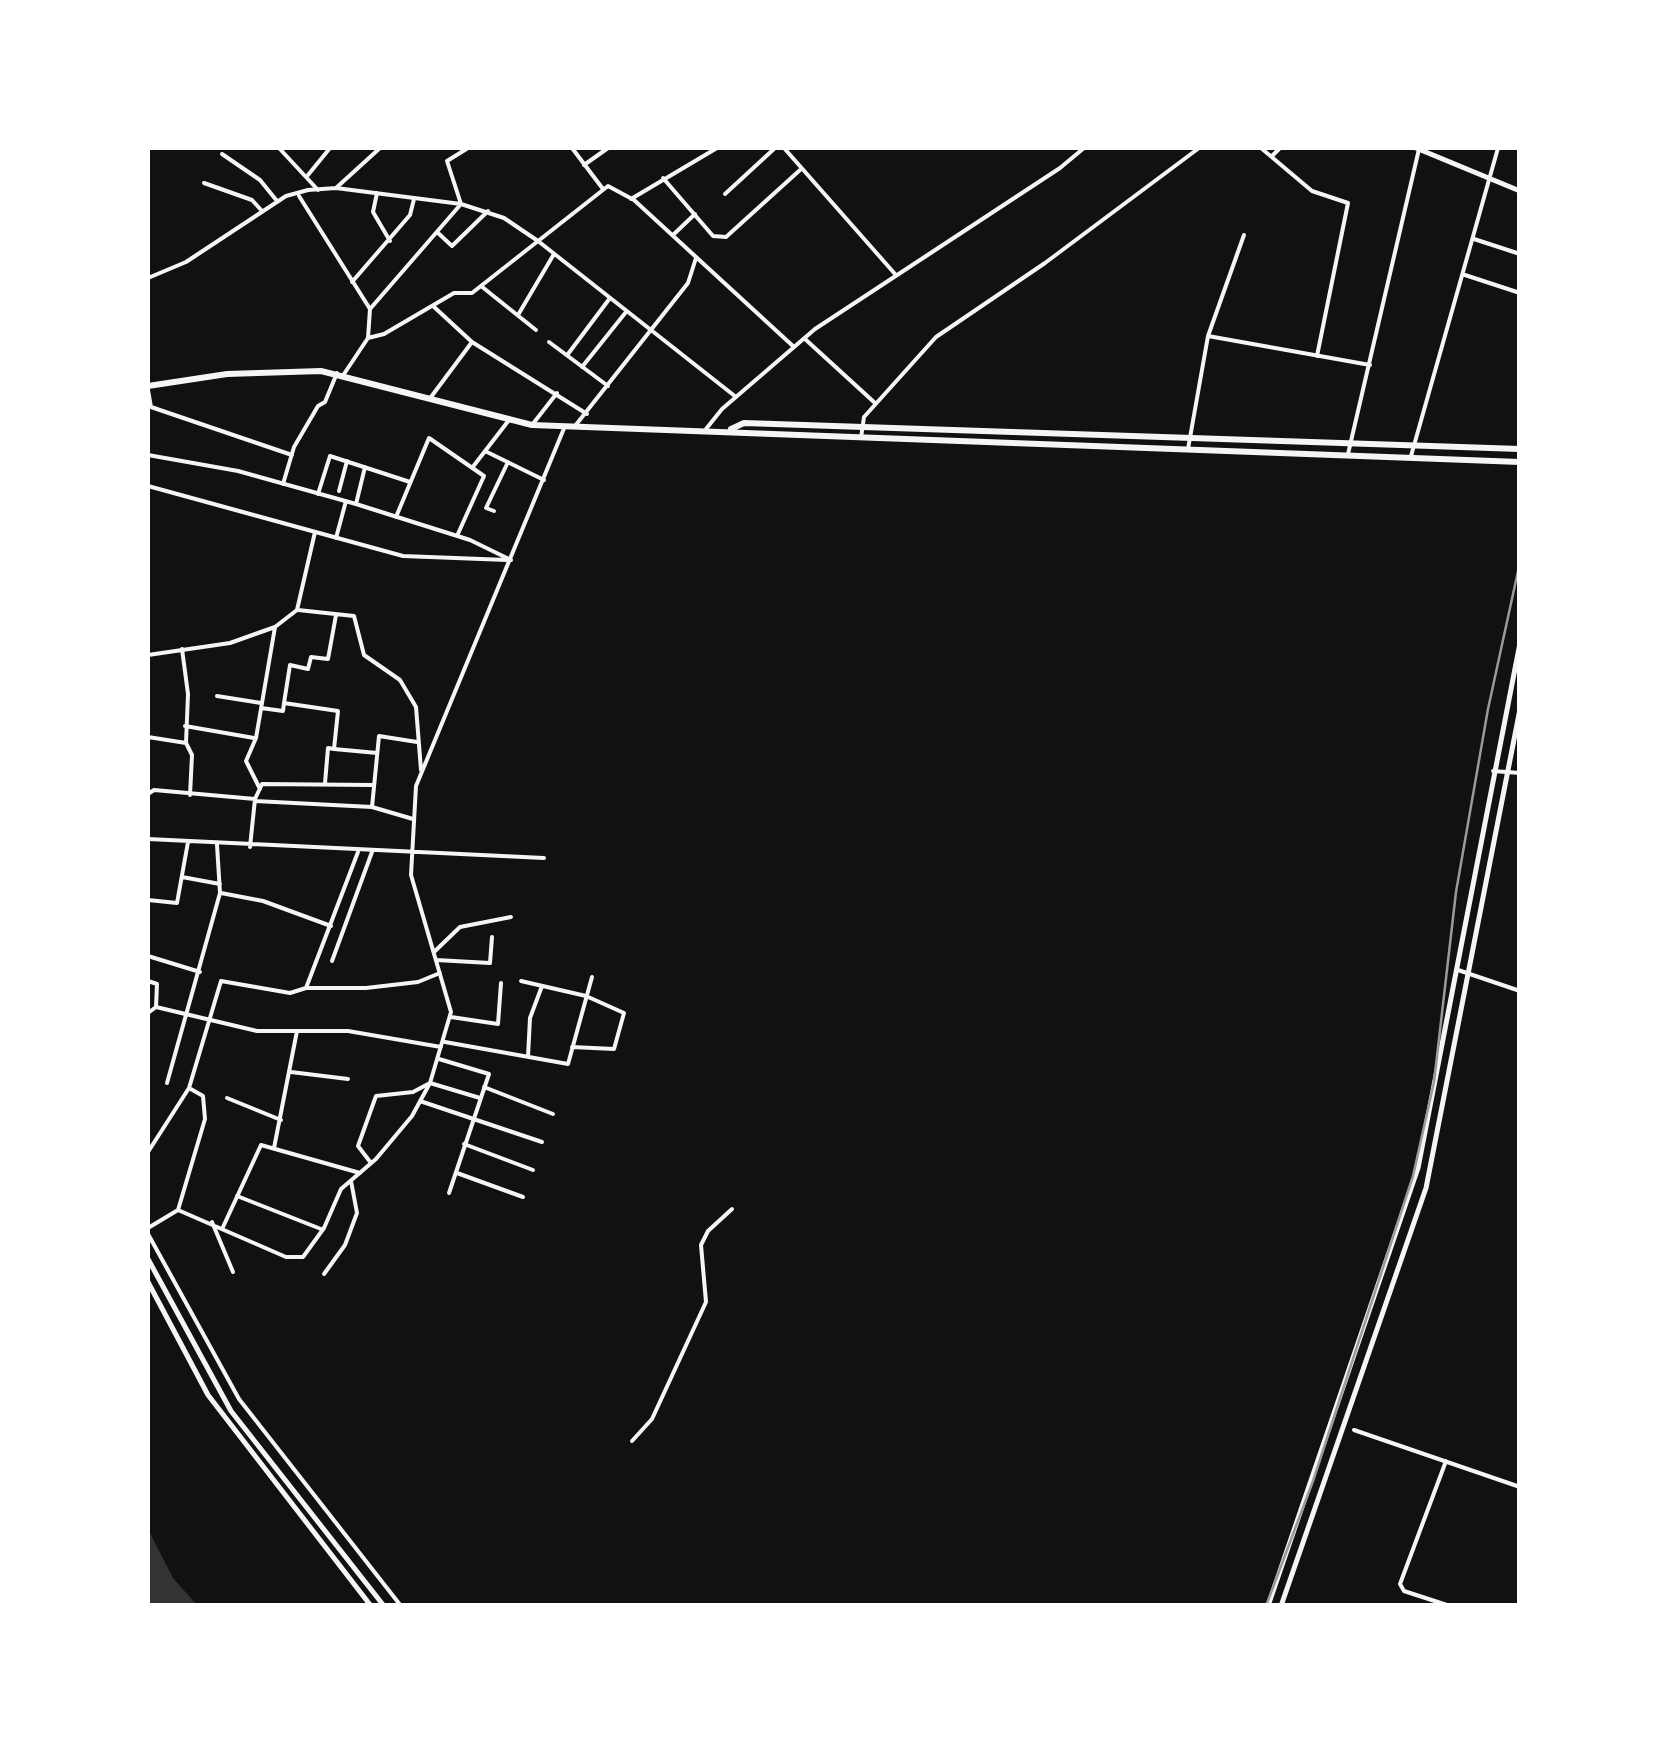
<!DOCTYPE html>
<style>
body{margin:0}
#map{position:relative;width:1667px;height:1753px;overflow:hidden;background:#111;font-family:Barlow,sans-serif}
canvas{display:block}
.frame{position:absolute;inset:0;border:150px solid #fff;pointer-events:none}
</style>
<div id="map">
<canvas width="1667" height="1753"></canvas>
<div class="frame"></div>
</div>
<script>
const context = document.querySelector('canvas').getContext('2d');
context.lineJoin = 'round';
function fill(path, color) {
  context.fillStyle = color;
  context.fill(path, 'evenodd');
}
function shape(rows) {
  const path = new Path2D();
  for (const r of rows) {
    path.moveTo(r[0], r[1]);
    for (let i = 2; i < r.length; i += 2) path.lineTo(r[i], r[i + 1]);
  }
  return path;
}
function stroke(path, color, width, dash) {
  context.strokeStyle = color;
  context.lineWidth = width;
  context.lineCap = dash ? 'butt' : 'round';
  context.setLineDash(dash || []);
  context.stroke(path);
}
fill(shape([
 [148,1529,173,1578,197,1605,148,1605]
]), '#333');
stroke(shape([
 [279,148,318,190],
 [572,148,603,189],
 [784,148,895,274],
 [1261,148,1312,191,1348,203,1317,356],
 [222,154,260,180,277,201],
 [1272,156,1280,148],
 [584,165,608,148],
 [308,175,330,148],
 [663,178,713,236,726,237,800,170],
 [204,183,252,200,262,211],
 [336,188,380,148],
 [377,193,373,212,390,241],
 [725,194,775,148],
 [299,196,370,309,368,338,344,374],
 [631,199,717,148],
 [437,232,452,246,488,211],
 [673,235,695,214],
 [1474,239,1520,254],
 [1465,275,1520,293],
 [148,278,186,262,286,196,308,190,336,188,461,204,504,218,538,241,736,397],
 [352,282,410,215,414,199],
 [481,286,536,330],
 [433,306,472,342,587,414],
 [370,309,461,204,447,161,468,148],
 [518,315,554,254],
 [1208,336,1370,365],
 [368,338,384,334,454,293,472,293,608,186,634,200,794,347],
 [805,339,875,403],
 [549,342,608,386],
 [568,354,610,298],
 [582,367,626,312],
 [148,390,151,407,292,455],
 [431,397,472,342],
 [532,425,557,393],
 [575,426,688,283,696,258],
 [706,429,722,409,815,329,1060,168,1084,148],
 [861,438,864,417,936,337,1045,263,1199,148],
 [1188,449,1208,336,1244,235],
 [485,451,544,480],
 [1348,454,1419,149],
 [148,455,238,471,356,504,470,540,511,560],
 [1411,456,1498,148],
 [472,468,509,420],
 [283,484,294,447,318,406,325,402,337,373],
 [148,486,403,556,507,560],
 [339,491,347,461],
 [318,494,330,456,410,482],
 [356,504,365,467],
 [494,511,486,508,508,462],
 [396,517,429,438,484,476,457,536],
 [336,538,346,501],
 [298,610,354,616,364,655,400,680,416,707,421,770],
 [182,649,188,694,186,743,192,755,190,795],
 [148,655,230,643,275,627,297,610,315,532],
 [217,696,261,703],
 [284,703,290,665,308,669,311,657,328,659,336,615],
 [261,708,283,711,284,703,338,711,334,749,377,753],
 [185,726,254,738],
 [148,737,186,743],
 [1493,771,1520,773],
 [325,783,328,748,334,749],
 [260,789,246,761,256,738,275,627],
 [148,794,154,790,255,799],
 [255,801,372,807,413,819],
 [372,807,379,736,417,742],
 [148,839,544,858],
 [250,847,255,799,262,784,372,785],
 [182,877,220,884],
 [221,893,263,901,331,926],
 [148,900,177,903,188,842],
 [434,952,460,927,511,917],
 [148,956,200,972],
 [436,960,490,963,492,937],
 [332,961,372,852],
 [1458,970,1520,991],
 [148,981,157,984,156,1007],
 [521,981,586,996,624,1013,614,1049,572,1047],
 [306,988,358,852],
 [148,1013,156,1007,257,1031,348,1031,441,1047],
 [451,1017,498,1024,501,983],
 [445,1042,568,1064,592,977],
 [528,1057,530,1018,542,986],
 [439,1059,489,1074,449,1193],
 [291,1072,348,1079],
 [167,1083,220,893,217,845],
 [484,1087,553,1114],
 [227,1098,281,1120],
 [420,1101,542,1142],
 [464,1144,533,1170],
 [274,1148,297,1031],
 [148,1152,189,1088],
 [371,1163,358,1146,376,1096,413,1092,430,1083,480,1098],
 [457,1173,523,1197],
 [237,1196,321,1229],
 [178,1210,205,1119,203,1096,189,1088,221,981,290,993,306,988,366,988,418,982,440,973],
 [212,1222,233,1272],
 [223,1227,261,1145,360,1173],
 [148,1228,178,1210,286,1257,303,1257,324,1228,341,1189,376,1159,412,1116,430,1083,451,1012,411,875,416,786,565,426],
 [148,1234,239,1399,401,1606],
 [324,1274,345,1245,357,1213,351,1181],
 [1354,1430,1520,1487],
 [632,1441,652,1419,706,1302,701,1245,708,1231,732,1209],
 [1446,1461,1400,1584,1404,1591,1450,1606]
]), '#f5f5f5', 4);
stroke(shape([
 [148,1259,231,1411,384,1606],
 [148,1282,208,1395,371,1606]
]), '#f5f5f5', 5);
stroke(shape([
 [1416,148,1520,191],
 [1268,1606,1418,1168,1520,643],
 [1281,1606,1426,1188,1520,709]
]), '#f5f5f5', 5);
stroke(shape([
 [148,386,227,374,321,371,532,425,1520,462],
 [731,429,744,423,1520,449]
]), '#f5f5f5', 6);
stroke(shape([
 [1266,1606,1313,1481,1413,1176,1434,1082,1456,892,1488,709,1520,562]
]), '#9a9a9a', 2.5);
</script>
